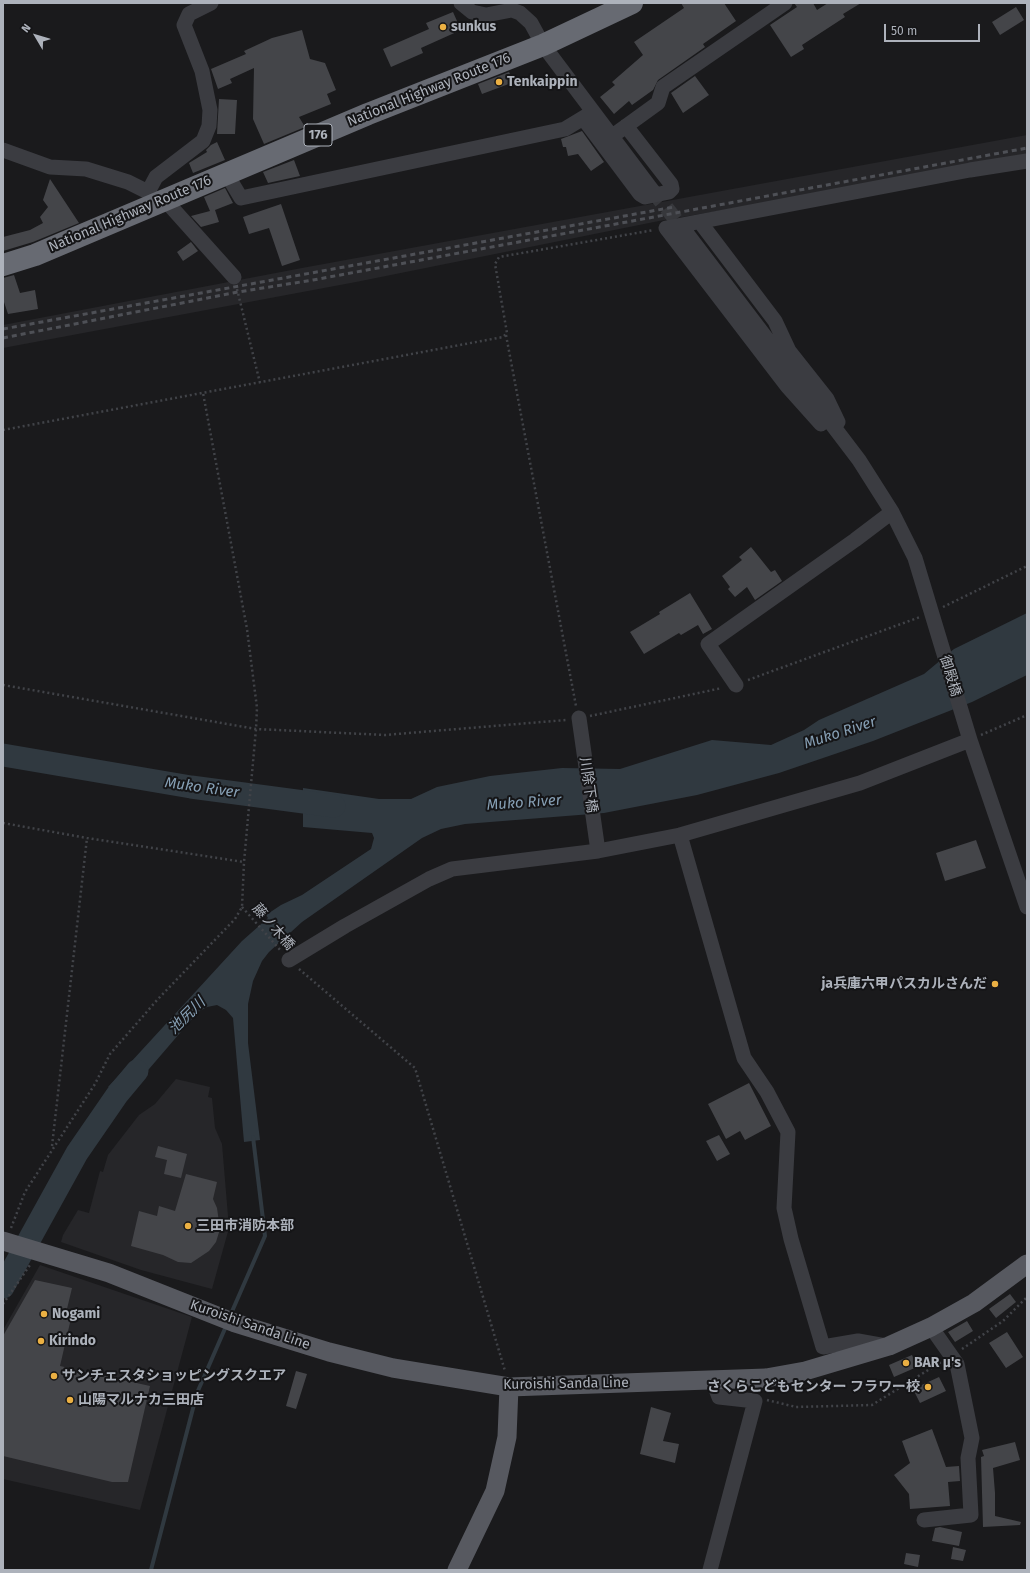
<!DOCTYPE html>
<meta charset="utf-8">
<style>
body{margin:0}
#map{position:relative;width:1030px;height:1573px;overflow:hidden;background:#1a1a1c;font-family:"Fira Sans",sans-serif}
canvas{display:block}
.frame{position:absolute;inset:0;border:4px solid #adb2bb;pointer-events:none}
.north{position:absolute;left:16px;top:16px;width:40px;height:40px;-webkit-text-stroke:3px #151517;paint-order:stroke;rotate:308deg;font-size:11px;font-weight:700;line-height:16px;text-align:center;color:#adb2bb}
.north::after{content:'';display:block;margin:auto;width:14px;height:18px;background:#adb2bb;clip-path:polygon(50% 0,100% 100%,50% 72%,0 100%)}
.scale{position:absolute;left:884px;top:24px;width:96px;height:18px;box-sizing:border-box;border:2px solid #adb2bb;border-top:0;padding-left:5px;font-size:12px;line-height:14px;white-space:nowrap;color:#adb2bb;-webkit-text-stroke:3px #151517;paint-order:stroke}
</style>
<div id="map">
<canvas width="1030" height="1573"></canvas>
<div class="frame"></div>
<div class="north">N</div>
<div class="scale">50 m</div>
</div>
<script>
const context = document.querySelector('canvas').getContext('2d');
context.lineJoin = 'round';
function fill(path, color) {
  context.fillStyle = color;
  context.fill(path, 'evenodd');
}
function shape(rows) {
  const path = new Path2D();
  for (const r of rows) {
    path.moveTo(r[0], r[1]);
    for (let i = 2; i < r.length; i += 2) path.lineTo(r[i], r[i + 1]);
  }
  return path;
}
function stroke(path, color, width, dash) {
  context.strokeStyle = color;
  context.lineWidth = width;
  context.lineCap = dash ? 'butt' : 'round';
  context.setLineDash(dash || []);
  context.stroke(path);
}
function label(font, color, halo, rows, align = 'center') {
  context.font = font + ' "Fira Sans","Noto Sans JP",sans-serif';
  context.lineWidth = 4;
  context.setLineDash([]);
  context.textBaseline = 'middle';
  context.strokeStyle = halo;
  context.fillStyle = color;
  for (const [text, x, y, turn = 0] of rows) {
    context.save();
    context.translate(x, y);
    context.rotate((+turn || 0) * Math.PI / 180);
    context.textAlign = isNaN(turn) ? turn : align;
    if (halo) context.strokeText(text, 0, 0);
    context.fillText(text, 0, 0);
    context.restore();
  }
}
fill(shape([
 [1027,135,1027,155,923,176,659,221,356,282,3,348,3,325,302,268],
 [176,1079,210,1087,208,1097,212,1098,215,1128,222,1144,229,1228,212,1289,141,1270,61,1242,63,1235,78,1210,89,1213,100,1171,103,1172,108,1155,139,1115,155,1104],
 [40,1265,192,1317,140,1510,3,1479,3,1330]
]), '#262629');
fill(shape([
 [1027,613,1027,675,972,702,873,741,779,773,697,795,604,813,465,824,441,829,422,838,302,922,269,952,262,961,253,981,248,1004,248,1043,260,1140,244,1142,233,1018,226,1010,217,1005,207,1007,198,1012,143,1076,126,1100,108,1087,242,941,268,918,266,915,281,905,302,895,371,849,374,838,372,833,303,827,303,788,379,799,411,799,437,787,490,776,562,768,620,769,712,740,771,745,804,730,819,720,924,674,954,649]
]), '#303940');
stroke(shape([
 [230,1316,265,1236,253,1137],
 [151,1570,197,1393,227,1324]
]), '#303940', 4);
stroke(shape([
 [3,755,191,787,334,806],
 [3,1287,77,1153,117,1095,137,1071]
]), '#303940', 23);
fill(shape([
 [681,3,724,3,736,21,703,44,705,47,658,80,653,90,632,105,629,101,614,114,600,97,615,85,612,82,643,55,634,42,684,8],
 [794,3,813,3,817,10,828,3,861,3,843,14,845,17,802,45,804,49,791,57,770,25,797,7],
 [1016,7,1024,20,1000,35,992,22],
 [453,12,461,30,421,48,423,53,391,67,383,49,429,29,426,23],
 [302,30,310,59,325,63,336,90,327,94,331,104,299,117,305,127,264,144,253,119,254,68,230,79,232,83,218,89,211,69,246,54,244,51,272,38],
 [509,72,514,82,482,94,478,84],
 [695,76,709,95,683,113,671,93],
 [219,99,237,100,235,134,217,134],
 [582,131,604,162,591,171,578,154,568,156,566,147,563,147,561,139],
 [217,142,225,160,193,173,189,163,207,152,206,150,211,145],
 [294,160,300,176,268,183,263,172],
 [50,179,79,223,33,242,3,251,3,237,30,230,43,223,40,217,48,207,43,200],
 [225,188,233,203,215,210,219,222,201,227,191,216,210,211,204,197],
 [281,204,300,260,282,266,269,228,249,234,243,217],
 [191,242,198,251,183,261,177,252],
 [14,275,20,293,35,290,38,309,8,314,3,299,3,278],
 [751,547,771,572,775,570,782,581,755,600,747,587,735,597,728,589,730,587,722,576,742,560,739,557],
 [690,593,712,629,703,634,698,625,681,635,679,633,644,654,630,632,660,614,659,612],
 [976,840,986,868,945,881,936,853],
 [749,1083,771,1126,745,1140,740,1131,726,1139,708,1104],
 [719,1135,730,1154,717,1161,706,1141],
 [158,1146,187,1154,181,1178,164,1174,167,1160,155,1157],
 [186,1174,217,1182,213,1199,217,1208,220,1229,216,1242,209,1251,191,1263,178,1262,163,1255,131,1246,139,1211,157,1216,159,1206,175,1211],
 [35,1280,72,1288,66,1313,72,1314,60,1366,150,1386,128,1482,112,1482,3,1456,3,1336],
 [1010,1294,1016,1302,996,1318,989,1309],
 [967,1321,973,1331,955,1342,948,1332],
 [1007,1332,1023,1357,1006,1368,989,1343],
 [912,1355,917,1367,894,1377,889,1365],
 [296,1371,307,1374,296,1409,286,1406],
 [939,1377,946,1391,920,1403,913,1389],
 [651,1407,671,1413,663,1441,679,1444,675,1463,640,1454],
 [932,1429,946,1467,959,1466,960,1481,948,1482,950,1506,910,1509,909,1494,894,1475,910,1463,902,1441],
 [1015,1442,1020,1460,993,1468,995,1493,995,1516,1021,1522,1020,1525,983,1527,981,1457,984,1456,982,1450],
 [940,1527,962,1532,959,1546,932,1541,935,1528],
 [953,1547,966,1550,963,1561,951,1559],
 [906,1553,920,1555,918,1567,904,1564]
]), '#444549');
stroke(shape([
 [652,190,685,231]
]), '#37383c', 15, [15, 8]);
stroke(shape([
 [237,289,260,383],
 [506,335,576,706],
 [3,430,503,337,507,333,495,264,499,257,654,230],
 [943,607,1027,566],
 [748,680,920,617],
 [3,685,256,729,385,735,566,720],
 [590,716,722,688],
 [981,735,1027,715],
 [3,823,87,838,244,862],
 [242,907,281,951],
 [299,969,415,1068,505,1371],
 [52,1146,87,838],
 [11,1228,25,1192,95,1084,110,1054,158,999,235,919,242,907,244,862,256,729,257,708,247,629,203,393],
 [3,1304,30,1265],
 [962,1349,1003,1321,1027,1297],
 [767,1400,796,1407,872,1405,941,1362]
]), '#414348', 2.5, [2, 3]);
stroke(shape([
 [461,3,472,12,486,15,512,10,520,13,531,23,543,45,652,190],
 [583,118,640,194,645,197,669,192,672,189,671,184,626,126],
 [611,137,658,103,663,87,785,3],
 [3,150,50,167,86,169,128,182,148,192,154,199],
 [226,173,241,198,565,129,593,112],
 [148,192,156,177,203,141,209,126,210,110,202,71,184,25,189,14,211,3],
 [165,200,234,277],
 [700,222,775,321,789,351,827,399,838,422],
 [685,231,859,460,892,512,915,558,970,740,1027,907],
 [821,424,787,386,666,228,970,170,1027,161],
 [736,685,708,644,855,540,892,512],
 [579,718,598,851],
 [680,835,744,1058,767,1092,788,1132,784,1208,791,1239,823,1347,858,1341,886,1346],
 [289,960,345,926,429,879,452,869,598,851,680,835,860,783,970,740],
 [924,1520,971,1515,968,1458,972,1438,957,1364,931,1327],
 [710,1570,755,1401,719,1397,713,1381]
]), '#3b3c41', 15);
stroke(shape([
 [3,1241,109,1273,235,1323,329,1352,393,1368,509,1387,766,1378,805,1371,889,1346,931,1327,974,1303,1027,1264],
 [457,1570,495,1491,507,1437,509,1387]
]), '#575960', 19);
stroke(shape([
 [3,265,35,255,368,114,543,45,632,3]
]), '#676a72', 22);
stroke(shape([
 [3,329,674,207],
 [3,338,238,292,313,280,1027,148]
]), '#4e5056', 3, [5, 4]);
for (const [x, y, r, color] of [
 [443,27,4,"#ebb043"],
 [499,82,4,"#ebb043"],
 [995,984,4,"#ebb043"],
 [188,1226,4,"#ebb043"],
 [44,1314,4,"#ebb043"],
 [41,1341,4,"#ebb043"],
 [906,1363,4,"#ebb043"],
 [54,1376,4,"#ebb043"],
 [928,1387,4,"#ebb043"],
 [70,1400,4,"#ebb043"]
]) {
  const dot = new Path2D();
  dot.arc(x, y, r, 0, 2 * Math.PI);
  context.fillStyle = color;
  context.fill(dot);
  stroke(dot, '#151517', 1.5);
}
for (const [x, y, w] of [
 [318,135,28]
]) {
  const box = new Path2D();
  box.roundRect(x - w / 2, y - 11, w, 22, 3);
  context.fillStyle = '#151517';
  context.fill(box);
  stroke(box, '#adb2bb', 1);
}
label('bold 13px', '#adb2bb', null, [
 ["176",318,135]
]);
label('bold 14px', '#adb2bb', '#151517', [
 ["sunkus",451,27],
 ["Tenkaippin",507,82],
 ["ja兵庫六甲パスカルさんだ",987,984,"right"],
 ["三田市消防本部",196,1226],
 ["Nogami",52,1314],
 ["Kirindo",49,1341],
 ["BAR μ's",914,1363],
 ["サンチェスタショッピングスクエア",62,1376],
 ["さくらこどもセンター フラワー校",920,1387,"right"],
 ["山陽マルナカ三田店",78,1400]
], 'left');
label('14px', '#adb2bb', '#151517', [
 ["National Highway Route 176",429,90,-22],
 ["National Highway Route 176",130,214,-23],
 ["御殿橋",950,676,73],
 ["川除下橋",588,785,82],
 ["藤ノ木橋",273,927,49],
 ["Kuroishi Sanda Line",250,1325,19],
 ["Kuroishi Sanda Line",566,1384,-1]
]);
label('italic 15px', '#869fb4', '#151517', [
 ["Muko River",840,733,-18],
 ["Muko River",202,788,8],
 ["Muko River",524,803,-4],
 ["池尻川",187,1016,-45]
]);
</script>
